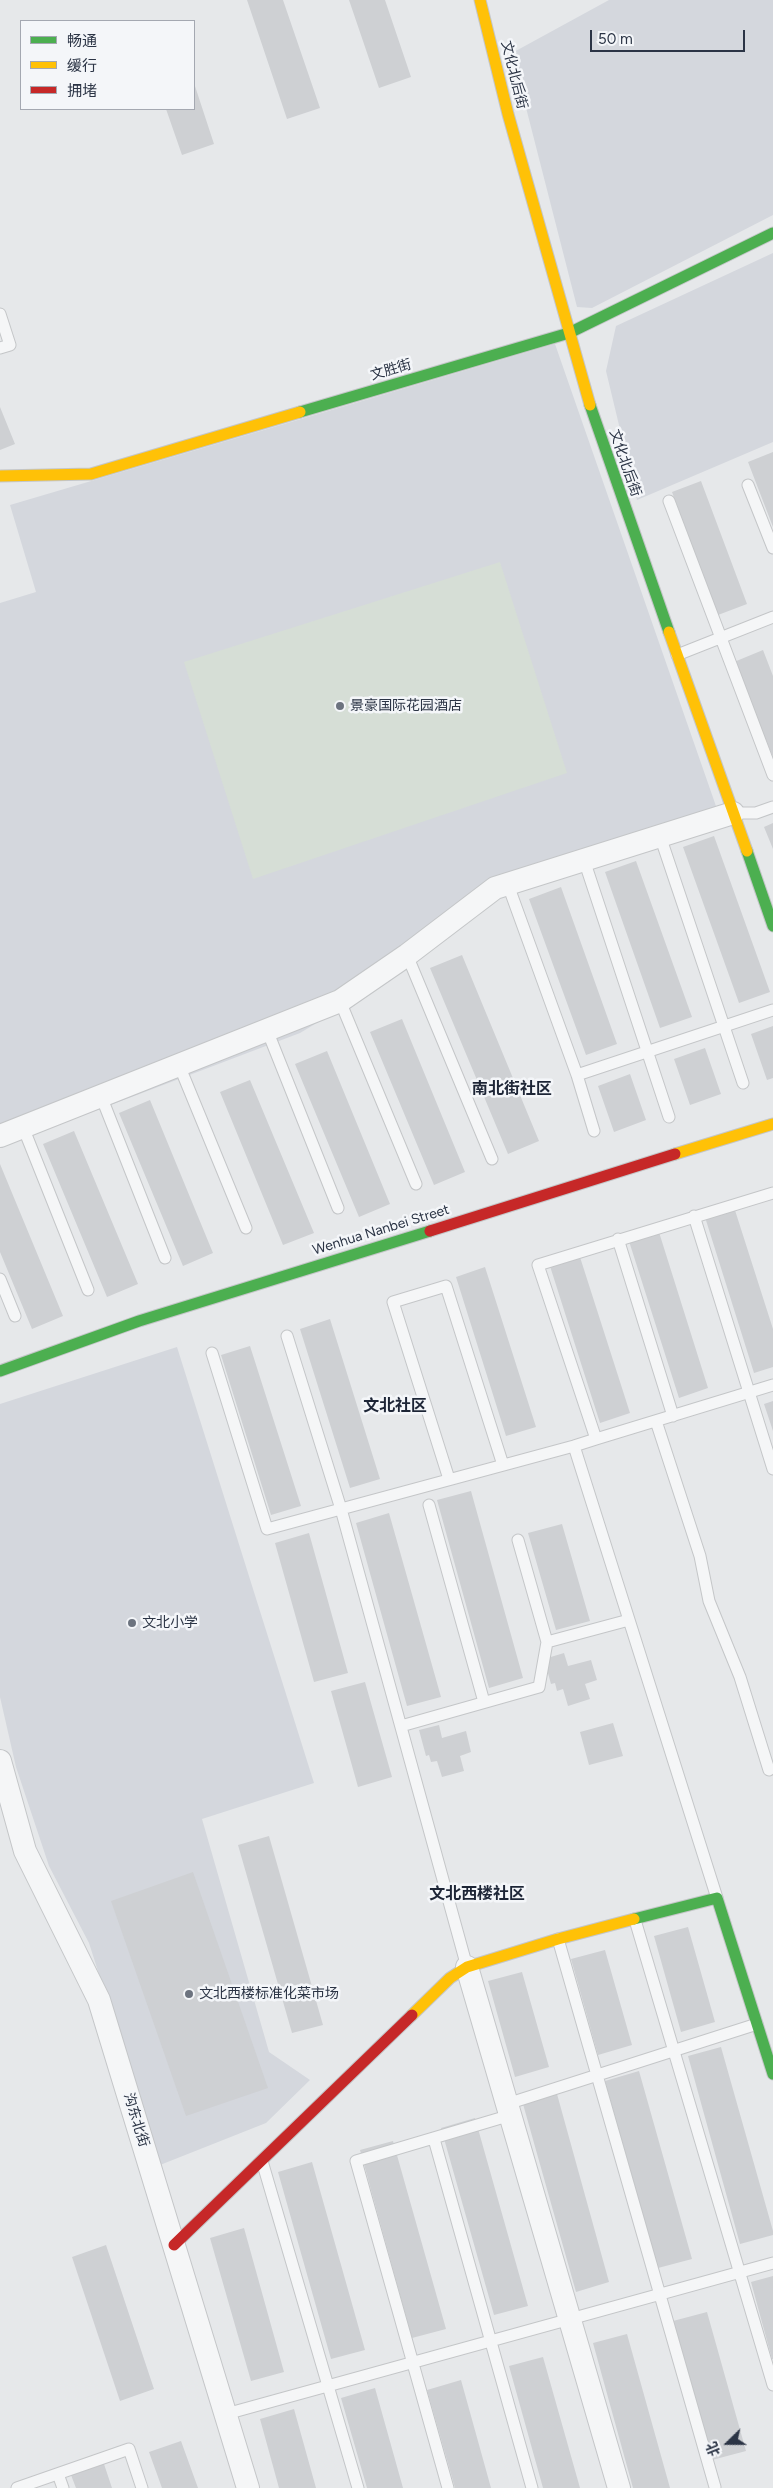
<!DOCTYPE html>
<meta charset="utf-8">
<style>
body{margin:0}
#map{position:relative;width:773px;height:2488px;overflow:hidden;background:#e6e8ea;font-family:Figtree,"Noto Sans SC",sans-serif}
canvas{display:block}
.legend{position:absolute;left:20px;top:20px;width:175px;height:90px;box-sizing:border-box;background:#f4f6f9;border:1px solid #a4a8b1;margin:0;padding:6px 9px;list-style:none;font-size:15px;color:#2b3445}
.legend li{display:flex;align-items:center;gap:10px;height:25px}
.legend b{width:25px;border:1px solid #a4a8b1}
.north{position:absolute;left:703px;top:2418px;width:50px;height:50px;-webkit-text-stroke:4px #f4f6f9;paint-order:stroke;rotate:248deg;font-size:14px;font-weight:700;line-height:20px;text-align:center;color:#2b3445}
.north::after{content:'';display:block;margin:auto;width:18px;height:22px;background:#2b3445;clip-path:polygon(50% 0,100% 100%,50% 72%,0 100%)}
.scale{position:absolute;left:590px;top:30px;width:155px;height:22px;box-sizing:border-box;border:2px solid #2b3445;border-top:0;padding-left:6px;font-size:15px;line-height:18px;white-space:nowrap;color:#2b3445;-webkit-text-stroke:4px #f4f6f9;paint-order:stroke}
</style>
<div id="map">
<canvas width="773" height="2488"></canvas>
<ul class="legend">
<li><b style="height:6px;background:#4caf50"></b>畅通</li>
<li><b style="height:6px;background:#ffc107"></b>缓行</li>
<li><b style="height:6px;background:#c62828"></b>拥堵</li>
</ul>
<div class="north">北</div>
<div class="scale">50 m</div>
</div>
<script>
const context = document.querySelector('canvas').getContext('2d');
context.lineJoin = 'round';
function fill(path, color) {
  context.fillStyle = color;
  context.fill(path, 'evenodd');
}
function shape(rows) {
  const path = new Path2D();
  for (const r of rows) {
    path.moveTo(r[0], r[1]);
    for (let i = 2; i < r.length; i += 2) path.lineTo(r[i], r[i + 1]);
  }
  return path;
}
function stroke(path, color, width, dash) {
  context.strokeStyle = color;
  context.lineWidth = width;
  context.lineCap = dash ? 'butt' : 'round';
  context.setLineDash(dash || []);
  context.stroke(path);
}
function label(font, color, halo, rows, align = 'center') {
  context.font = font + ' Figtree,"Noto Sans SC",sans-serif';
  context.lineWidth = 5;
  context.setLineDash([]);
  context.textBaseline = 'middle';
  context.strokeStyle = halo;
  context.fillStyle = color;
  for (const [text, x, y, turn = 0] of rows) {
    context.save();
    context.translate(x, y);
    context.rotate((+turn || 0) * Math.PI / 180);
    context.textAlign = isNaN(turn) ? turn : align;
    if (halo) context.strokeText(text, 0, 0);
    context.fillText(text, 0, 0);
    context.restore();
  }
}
fill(shape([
 [609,0,773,0,773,215,592,308,577,307,512,53],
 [773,253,773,442,637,500,606,371,616,326],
 [555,344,717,809,500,891,350,1003,300,1033,0,1147,0,603,36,592,10,505],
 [177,1347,314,1783,202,1819,269,2052,310,2080,266,2123,160,2165,89,1943,49,1866,16,1767,0,1697,0,1404]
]), '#d4d7dd');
fill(shape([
 [500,562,567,773,253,879,184,662]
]), '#d6ded6');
fill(shape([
 [247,0,283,0,320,108,287,119],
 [349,0,385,0,411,77,379,88],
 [194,83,214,144,182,155,166,109,194,109],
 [0,407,15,444,0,450],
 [773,452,773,527,748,462],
 [701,481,747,604,718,615,672,492],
 [763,650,773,676,773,757,734,662],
 [773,823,773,849,764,827],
 [714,836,770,992,739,1003,683,847],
 [636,861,692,1017,660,1028,605,872],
 [561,887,617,1044,586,1055,529,899],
 [462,955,539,1141,508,1154,430,968],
 [402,1019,465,1172,434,1185,370,1032],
 [773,1026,773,1078,767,1080,751,1034],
 [705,1048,721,1094,690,1105,674,1059],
 [327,1051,390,1204,359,1217,295,1064],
 [630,1074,646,1120,614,1132,598,1086],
 [250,1080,314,1233,283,1245,220,1092],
 [150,1100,213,1253,183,1266,119,1113],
 [74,1131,138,1284,107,1297,43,1144],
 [0,1164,63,1316,32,1329,0,1252],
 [733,1204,773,1329,773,1367,754,1373,704,1214],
 [658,1229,708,1388,679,1398,628,1238],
 [579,1254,630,1413,600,1423,549,1263],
 [485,1267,536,1427,506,1436,456,1277],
 [330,1319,380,1479,350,1488,300,1329],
 [250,1346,301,1506,271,1515,221,1355],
 [773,1401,773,1431,764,1404],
 [471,1491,523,1678,489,1688,437,1500],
 [389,1513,441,1697,407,1706,356,1523],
 [562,1524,590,1621,556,1630,528,1533],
 [309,1533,348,1673,314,1682,275,1543],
 [564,1653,568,1666,591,1660,597,1680,585,1684,590,1699,568,1706,563,1689,557,1691,555,1683,551,1684,544,1659],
 [365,1682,392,1777,358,1787,331,1691],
 [613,1723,623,1756,589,1765,580,1732],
 [439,1725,442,1738,466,1731,471,1752,460,1756,464,1771,442,1777,437,1761,431,1762,429,1755,426,1756,419,1730],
 [269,1836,323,2025,292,2033,238,1845],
 [193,1872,268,2088,186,2116,111,1901],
 [688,1927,715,2022,681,2032,654,1936],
 [605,1950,632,2045,598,2055,571,1959],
 [522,1972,549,2067,515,2077,488,1981],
 [721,2047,773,2231,773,2235,740,2244,688,2056],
 [639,2071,692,2259,658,2268,605,2081],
 [557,2094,609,2282,576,2292,523,2104],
 [475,2118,528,2306,494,2315,441,2128],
 [393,2141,446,2329,412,2338,360,2150],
 [312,2162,365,2350,331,2359,278,2172],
 [244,2228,284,2372,251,2381,210,2238],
 [106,2245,154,2389,120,2401,72,2257],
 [773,2276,773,2359,772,2359,751,2282],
 [707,2312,746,2451,712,2460,673,2321],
 [627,2334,670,2488,633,2488,593,2343],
 [543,2357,580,2488,543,2488,509,2366],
 [461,2380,491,2488,455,2488,427,2390],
 [375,2388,403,2488,367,2488,341,2398],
 [294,2409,316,2488,279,2488,260,2419],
 [181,2441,198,2488,162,2488,149,2452],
 [104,2464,112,2488,76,2488,71,2475]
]), '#ced0d3');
const lane = shape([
 [0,314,10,345,0,348],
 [748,485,773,548],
 [669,501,773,775],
 [677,655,773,617],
 [734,813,756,813,773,807],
 [660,836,743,1083],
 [584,860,669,1117],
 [508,885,577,1075,773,1010],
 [407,955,492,1159],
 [340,1001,416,1184],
 [267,1030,338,1208],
 [179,1065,246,1228],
 [577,1075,594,1131],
 [101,1096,165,1258],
 [23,1127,88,1290],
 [694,1216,773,1469],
 [618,1239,673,1416],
 [0,1279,15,1316],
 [287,1336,341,1509,467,1967],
 [212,1353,267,1529,574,1446,596,1439,538,1265,773,1193],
 [656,1421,700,1556,709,1601,740,1677,769,1770],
 [596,1439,773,1385],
 [574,1446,717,1898],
 [449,1479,393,1302,446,1286,503,1465],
 [429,1505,484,1702],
 [518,1540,547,1642,629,1620],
 [401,1726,539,1687,547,1642],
 [635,1920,773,2385],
 [558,1939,715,2487],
 [507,2104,757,2024],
 [434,2139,532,2488],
 [262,2161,358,2488],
 [226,2414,773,2263],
 [58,2474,63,2488],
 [17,2488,129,2449,142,2488],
 [448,2488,356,2161,511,2115]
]);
const street = shape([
 [0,1136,340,1001,407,955,495,888,733,813],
 [0,1761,25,1851,99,2000,248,2488],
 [467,1967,619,2488]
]);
const fast = shape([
 [590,405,669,632],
 [300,412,569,333,773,233],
 [747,851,773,926],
 [0,1371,139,1321,430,1231],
 [634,1919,717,1898,773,2074]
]);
const slow = shape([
 [480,0,508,114,590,405],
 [0,476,91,474,300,412],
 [669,632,747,851],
 [675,1154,773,1124],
 [412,2015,450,1978,467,1967,558,1939,634,1919]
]);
const jam = shape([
 [430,1231,675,1154],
 [174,2245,412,2015]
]);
stroke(lane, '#c4c6c8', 13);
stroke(street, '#c4c6c8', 24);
stroke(fast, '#c4c6c8', 13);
stroke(slow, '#c4c6c8', 13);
stroke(jam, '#c4c6c8', 13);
stroke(lane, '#f5f6f7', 11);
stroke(street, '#f5f6f7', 22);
stroke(fast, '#4caf50', 11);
stroke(slow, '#ffc107', 11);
stroke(jam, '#c62828', 11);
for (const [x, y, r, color] of [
 [340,706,5,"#6c737f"],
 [132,1623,5,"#6c737f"],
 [189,1994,5,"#6c737f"]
]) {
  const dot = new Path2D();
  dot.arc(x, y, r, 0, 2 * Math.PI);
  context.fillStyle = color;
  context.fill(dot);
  stroke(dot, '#f4f6f9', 2);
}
label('14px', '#2b3445', '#f4f6f9', [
 ["文化北后街",514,75,76],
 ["文胜街",391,370,-16],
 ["文化北后街",625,463,71],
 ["Wenhua Nanbei Street",381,1230,-17],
 ["沟东北街",136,2120,73]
]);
label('14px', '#2b3445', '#f4f6f9', [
 ["景豪国际花园酒店",350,706],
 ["文北小学",142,1623],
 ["文北西楼标准化菜市场",199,1994]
], 'left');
label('bold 16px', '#1d2536', '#f4f6f9', [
 ["南北街社区",512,1089],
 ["文北社区",395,1406],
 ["文北西楼社区",477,1894]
]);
</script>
